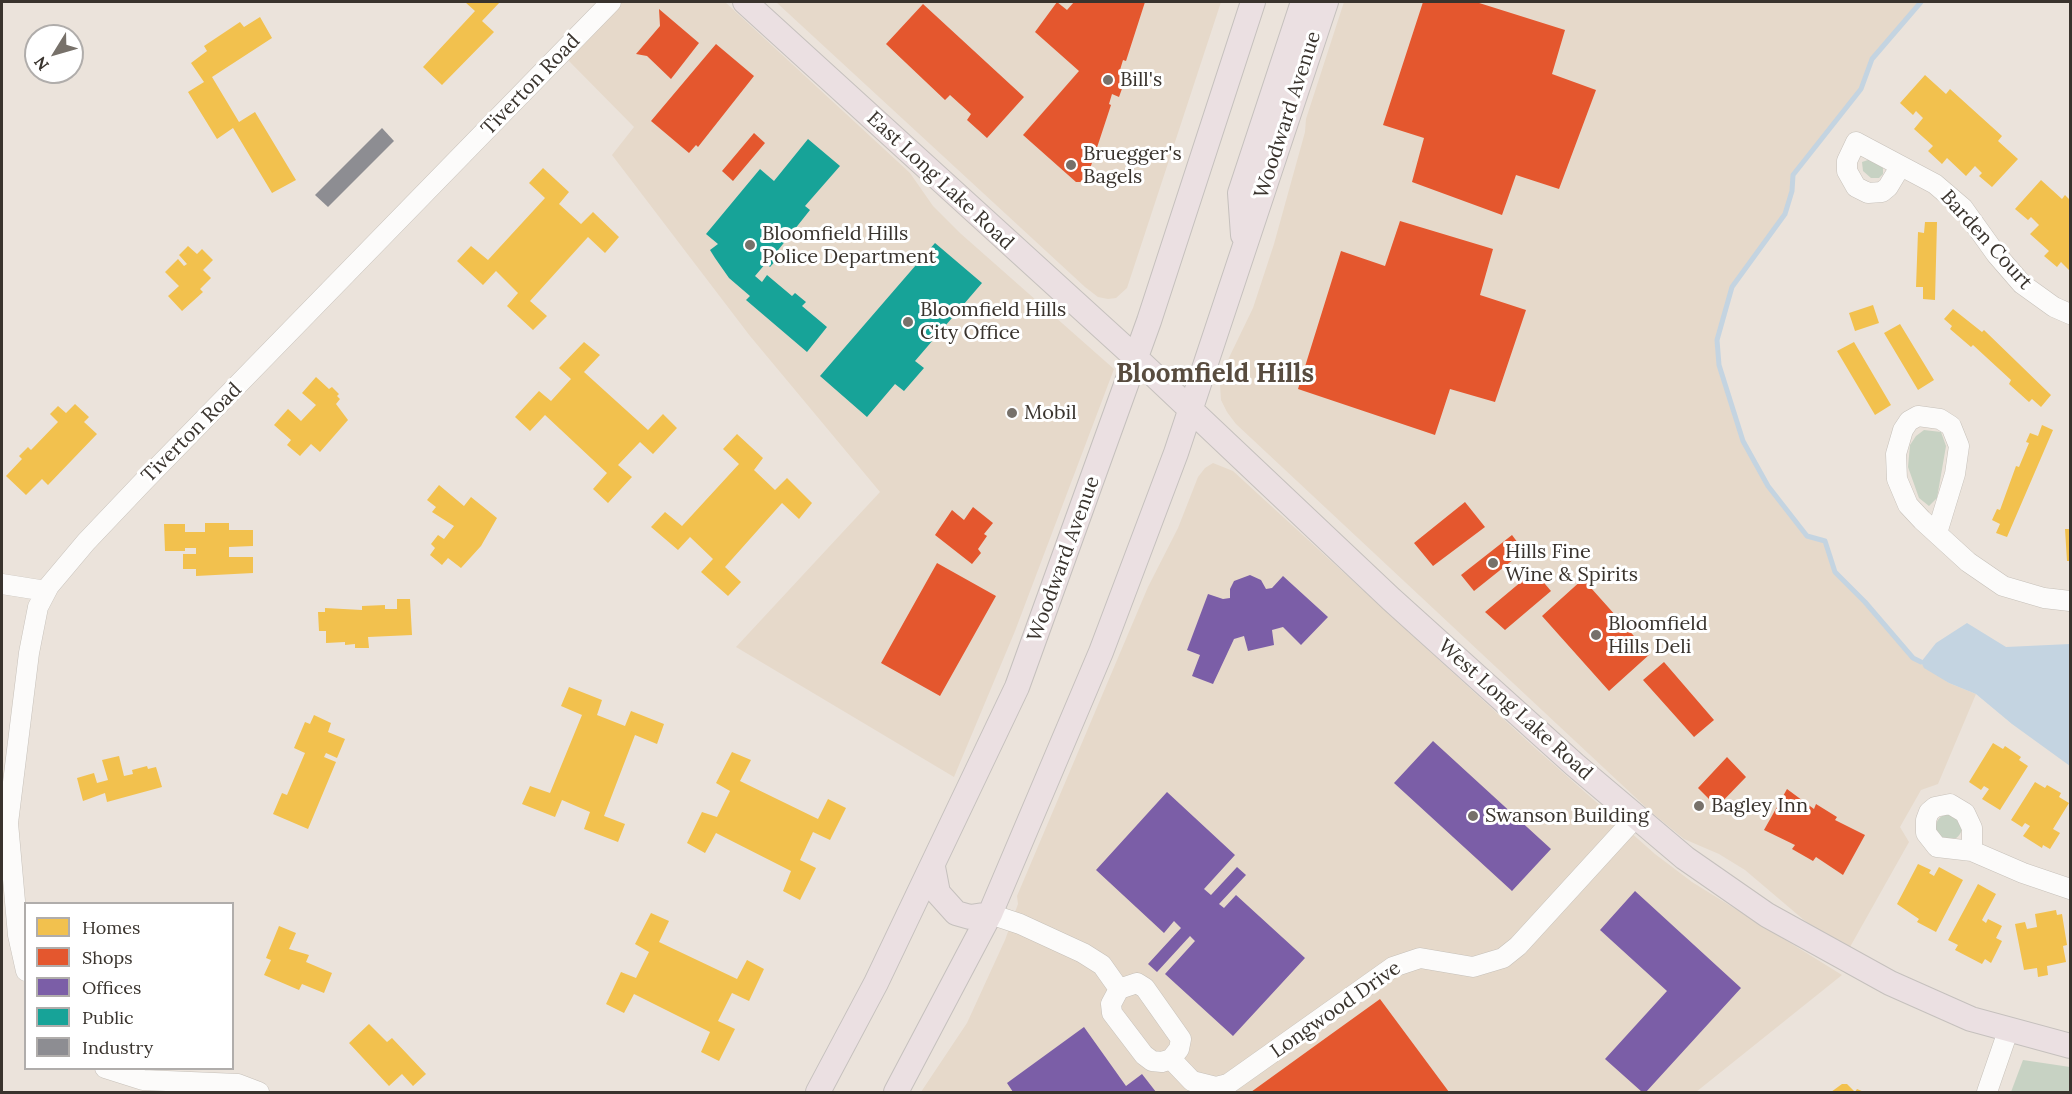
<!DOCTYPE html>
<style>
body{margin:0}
#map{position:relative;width:2072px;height:1094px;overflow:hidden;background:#ebe3db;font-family:Lora,serif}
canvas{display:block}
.frame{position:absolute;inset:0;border:3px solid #39332d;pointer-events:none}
.legend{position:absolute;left:24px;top:902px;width:210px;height:168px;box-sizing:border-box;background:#fff;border:2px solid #b0adab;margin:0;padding:8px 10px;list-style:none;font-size:18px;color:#39332d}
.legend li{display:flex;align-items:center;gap:12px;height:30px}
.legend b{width:30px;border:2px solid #b0adab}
.north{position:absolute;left:24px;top:24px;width:60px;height:60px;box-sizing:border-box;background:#fff;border:2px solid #b0adab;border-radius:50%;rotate:233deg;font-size:16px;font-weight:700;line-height:24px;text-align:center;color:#39332d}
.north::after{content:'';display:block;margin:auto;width:21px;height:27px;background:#77716a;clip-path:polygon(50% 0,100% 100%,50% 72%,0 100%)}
</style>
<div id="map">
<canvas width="2072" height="1094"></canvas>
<div class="frame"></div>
<ul class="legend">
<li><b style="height:16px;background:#f2c14e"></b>Homes</li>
<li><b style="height:16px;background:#e4572e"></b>Shops</li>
<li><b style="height:16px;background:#7b5ea7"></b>Offices</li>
<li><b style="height:16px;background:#17a398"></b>Public</li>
<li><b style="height:16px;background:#8d8d92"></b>Industry</li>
</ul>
<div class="north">N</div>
</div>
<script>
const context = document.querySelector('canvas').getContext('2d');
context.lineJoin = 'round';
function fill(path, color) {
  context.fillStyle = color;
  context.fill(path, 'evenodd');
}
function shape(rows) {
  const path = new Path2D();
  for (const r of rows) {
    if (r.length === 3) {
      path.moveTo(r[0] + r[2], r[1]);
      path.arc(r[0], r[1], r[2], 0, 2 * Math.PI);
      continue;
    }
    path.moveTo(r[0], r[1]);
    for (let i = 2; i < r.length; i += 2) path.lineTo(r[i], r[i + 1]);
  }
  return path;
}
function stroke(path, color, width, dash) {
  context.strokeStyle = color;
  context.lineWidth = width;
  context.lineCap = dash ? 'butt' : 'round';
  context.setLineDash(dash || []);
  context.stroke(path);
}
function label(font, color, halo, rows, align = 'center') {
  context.font = font + ' Lora,serif';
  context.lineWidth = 6;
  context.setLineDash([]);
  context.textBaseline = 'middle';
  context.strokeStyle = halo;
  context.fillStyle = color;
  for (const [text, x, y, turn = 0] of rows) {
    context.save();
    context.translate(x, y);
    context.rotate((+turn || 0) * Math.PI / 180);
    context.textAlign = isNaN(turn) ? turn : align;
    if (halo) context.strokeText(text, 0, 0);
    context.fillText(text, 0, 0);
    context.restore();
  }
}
fill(shape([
 [621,2,725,2,910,173,933,206,960,233,1114,369,1015,631,954,777,736,647,880,492,750,336,612,155,634,127,567,59],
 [776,2,1221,2,1127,288,1116,298,1108,299,1098,297,1085,287],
 [1344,2,1921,2,1872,59,1861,89,1793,175,1792,191,1785,214,1732,287,1717,340,1719,365,1743,441,1768,486,1807,536,1825,541,1835,572,1865,602,1913,658,1949,683,1976,694,1938,784,1921,790,1900,827,1909,842,1850,947,1811,926,1745,870,1719,854,1684,839,1651,812,1236,424,1227,412,1221,400,1220,385,1224,368,1253,308,1274,244,1305,132,1306,119],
 [1213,463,1233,471,1535,748,1655,854,1692,882,1842,975,1696,1092,921,1092,967,1023,1005,940,1018,904,1017,896,1148,587,1178,528,1198,477,1205,468]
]), '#e6d9ca');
fill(shape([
 [1871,159,1883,168,1883,174,1879,178,1871,178,1863,171,1862,162],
 [1924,430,1941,432,1946,446,1937,498,1929,506,1919,498,1908,467,1910,445,1916,436],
 [1949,827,13],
 [2023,1060,2070,1067,2070,1092,2011,1092]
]), '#c7d2c3');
fill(shape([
 [1967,623,2006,647,2070,644,2070,766,2012,724,1976,694,1949,683,1924,668,1921,662,1936,643]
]), '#c4d4e1');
fill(shape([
 [465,2,500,2,482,21,494,32,442,85,423,67,475,11],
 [260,17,272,38,212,77,239,122,255,112,296,180,272,193,233,128,217,139,188,92,204,82,191,63,207,51,204,46,240,22,244,27],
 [1925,75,1946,94,1950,89,2002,136,1998,141,2018,159,1992,187,1979,176,1982,173,1975,166,1966,176,1947,158,1942,164,1928,151,1933,146,1914,129,1923,118,1916,111,1913,115,1900,103],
 [543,168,569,192,559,204,581,224,593,212,619,237,605,253,588,237,530,301,547,316,533,330,507,306,518,293,496,271,483,285,457,261,471,246,488,260,545,198,529,183],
 [2041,180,2062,199,2065,195,2070,200,2070,271,2061,262,2057,267,2044,256,2049,251,2030,234,2039,225,2031,217,2028,220,2015,209],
 [1925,222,1937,222,1935,300,1923,299,1923,287,1916,287,1918,232,1924,233],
 [188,246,197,254,202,249,213,260,203,270,211,278,200,289,203,292,182,311,168,296,179,286,165,272,178,259,184,266,187,264,179,255],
 [1873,305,1879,323,1855,331,1849,313],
 [1953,309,1982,332,1984,330,2051,395,2041,407,2032,399,2029,402,2009,384,2011,380,1973,345,1971,347,1950,329,1952,326,1944,319],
 [1900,324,1934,380,1918,390,1884,333],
 [584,342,600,355,584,372,648,430,663,414,677,428,653,454,640,442,618,465,632,477,608,503,593,489,607,473,545,415,530,431,515,417,539,391,551,401,571,379,559,368],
 [1854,342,1891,405,1875,415,1837,351],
 [316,377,329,389,332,387,339,394,337,396,340,399,336,404,348,420,320,452,311,444,300,456,287,445,291,440,274,425,288,409,301,421,316,405,302,393],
 [75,404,89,417,84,422,97,434,48,485,42,479,26,495,6,476,22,459,19,456,28,447,31,450,58,422,50,414,58,406,66,413],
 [2042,425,2053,430,2007,537,1996,533,2000,524,1992,520,1997,509,2000,510,2016,466,2019,467,2029,443,2026,442,2030,433,2038,436],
 [737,434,763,458,754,470,775,490,787,478,812,503,799,519,782,503,725,567,741,582,728,596,701,572,713,559,690,537,678,550,651,527,665,512,682,526,739,464,723,449],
 [439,485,464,506,471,497,497,518,481,546,461,568,448,558,442,565,430,555,435,548,431,544,438,535,444,539,454,526,432,512,436,507,427,500],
 [205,523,229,523,229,530,253,530,253,546,229,547,229,557,253,557,253,573,196,576,196,569,183,569,183,554,196,554,196,548,185,548,185,551,165,551,164,524,185,524,185,532,205,532],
 [2065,529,2070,529,2070,561,2067,561],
 [397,599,410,599,412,635,368,637,369,648,355,648,355,644,345,645,345,642,326,643,326,631,319,631,318,612,325,612,325,608,362,610,362,606,385,605,385,609,397,609],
 [569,687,602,700,597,715,625,726,631,711,664,724,657,744,635,735,604,816,625,824,618,842,584,829,590,812,562,800,555,817,522,804,530,786,550,793,582,715,561,706],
 [314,715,331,723,328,732,345,739,337,758,326,753,324,757,336,762,308,829,273,814,282,793,287,795,305,753,294,748,305,722,310,724],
 [1993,743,2003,749,2005,746,2021,757,2019,760,2028,766,2000,810,1982,799,1989,789,1984,786,1981,790,1969,782],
 [732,752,751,760,740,781,818,819,828,799,846,808,830,840,813,832,800,860,816,868,800,900,783,891,791,871,716,833,705,853,687,843,702,812,717,817,730,791,716,783],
 [119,756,124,776,133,774,132,770,147,766,148,769,156,767,162,787,107,802,105,793,83,801,77,778,94,773,97,783,108,780,102,760],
 [2035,782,2045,788,2047,785,2061,793,2059,797,2069,803,2053,829,2060,833,2050,849,2043,845,2042,848,2023,836,2030,826,2025,823,2022,827,2011,820],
 [1918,864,1931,870,1929,873,1934,876,1939,867,1963,880,1936,932,1917,922,1919,919,1897,904],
 [1978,884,1996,894,1982,920,1986,923,1988,919,2002,926,1996,938,2002,941,1991,963,1985,959,1982,964,1955,950,1958,945,1948,940],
 [2056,910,2057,915,2062,914,2067,945,2063,946,2066,962,2047,966,2048,975,2038,977,2037,968,2024,970,2015,924,2025,922,2027,929,2037,927,2035,914],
 [651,913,669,921,659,942,737,979,747,960,764,969,749,1001,732,993,718,1021,735,1029,719,1061,701,1052,710,1032,634,994,624,1013,606,1004,621,972,636,978,649,952,635,944],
 [279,926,296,933,289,949,309,955,306,962,332,973,324,993,302,984,299,990,264,975,271,960,266,958],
 [369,1024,387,1042,392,1038,426,1074,413,1086,402,1074,389,1086,349,1043],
 [1842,1084,1847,1084,1855,1092,1857,1089,1864,1092,1831,1092]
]), '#f2c14e');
fill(shape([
 [1057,2,1067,10,1074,2,1145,2,1126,61,1123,60,1120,70,1128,72,1119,97,1112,94,1109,104,1111,105,1087,178,1080,182,1076,182,1023,135,1079,71,1035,32],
 [1423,2,1476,2,1565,30,1552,74,1596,90,1559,189,1516,175,1502,215,1412,182,1424,138,1383,125],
 [923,4,1024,97,987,138,967,120,971,114,950,95,945,100,886,44],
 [659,9,699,43,671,79,647,56,636,54,660,26],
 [716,44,754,76,698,147,696,145,689,153,651,121],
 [754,133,765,143,733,181,722,171],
 [1400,221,1493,249,1480,295,1526,310,1495,402,1450,389,1435,435,1298,389,1341,251,1385,266],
 [1465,502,1485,527,1433,566,1414,543],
 [973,507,993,523,984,534,987,536,978,549,981,553,972,564,935,535,952,510,964,520],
 [1512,535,1524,551,1474,591,1461,575],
 [937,563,996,596,940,696,881,663],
 [1534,571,1551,591,1505,630,1485,612],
 [1583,579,1650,654,1609,691,1542,616],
 [1664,662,1714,720,1694,737,1643,680],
 [1727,757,1746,777,1717,807,1698,788],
 [1787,789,1814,809,1816,804,1837,817,1835,820,1865,835,1843,875,1816,857,1813,861,1792,849,1795,845,1764,830],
 [1380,999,1449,1092,1251,1092,1323,1040]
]), '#e4572e');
fill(shape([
 [1250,575,1261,580,1266,589,1272,588,1283,576,1328,617,1301,645,1283,627,1272,630,1274,645,1248,651,1244,636,1234,639,1213,684,1192,676,1200,655,1187,650,1208,594,1223,599,1230,598,1230,589,1234,581],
 [1433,741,1551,849,1512,891,1394,783],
 [1167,792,1235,855,1204,889,1211,895,1237,867,1246,875,1219,904,1224,908,1236,895,1305,958,1233,1036,1165,974,1195,941,1190,936,1157,972,1148,964,1181,928,1174,921,1164,933,1096,870],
 [1635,891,1741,988,1646,1092,1642,1092,1605,1059,1667,991,1600,930],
 [1084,1027,1126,1086,1142,1074,1156,1092,1013,1092,1007,1083]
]), '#7b5ea7');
fill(shape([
 [808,139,840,166,805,206,810,210,775,254,779,257,770,267,766,263,755,276,762,282,767,275,792,296,795,293,806,302,802,306,827,327,807,352,746,300,750,296,729,278,715,258,710,250,718,244,706,234,760,169,774,181],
 [935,243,982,283,915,361,924,368,904,391,895,384,867,417,820,376]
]), '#17a398');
fill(shape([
 [382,128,394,141,328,207,315,195]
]), '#8d8d92');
stroke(shape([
 [1921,2,1872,59,1861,89,1793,175,1792,191,1785,214,1732,287,1717,340,1719,365,1743,441,1768,486,1807,536,1825,541,1835,572,1865,602,1913,658,1921,662]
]), '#c4d4e1', 5);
const minor = shape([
 [1900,167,1888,187,1882,192,1868,193,1856,187,1847,171,1847,161,1856,142,1935,184,1963,208,1996,254,2022,284,2054,307,2070,314],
 [1937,533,1955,474,1959,446,1951,426,1940,419,1918,416,1909,421,1903,430,1896,454,1897,479,1908,505,1922,520,1968,562,2003,586,2044,598,2070,601],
 [2,584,46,591],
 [1972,851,1972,828,1965,813,1950,804,1935,807,1929,812,1926,820,1926,833,1937,847,1972,851,2023,873,2070,889],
 [990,914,1020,924,1083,953,1102,965,1119,989],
 [26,971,18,935,8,823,29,653,38,607,49,586,86,542,143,482,611,2],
 [1137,983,1145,988,1181,1039,1179,1049,1171,1059,1162,1062,1152,1061,1144,1055,1112,1013,1111,1004,1119,989,1137,983],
 [1171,1059,1192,1081,1216,1087,1228,1084,1393,967,1420,958,1473,967,1503,958,1518,946,1635,818],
 [105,1068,143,1080,238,1084,259,1092],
 [1987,1092,2008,1031]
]);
const major = shape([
 [745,2,1136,358,1391,599,1575,765,1685,858,1767,915,1890,983,1971,1019,2070,1046],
 [1243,235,1240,193,1303,2],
 [933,867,938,893,956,913,970,917,990,914],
 [818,1092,876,983,1017,687,1149,321,1253,2],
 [896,1092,990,914,1101,652,1176,453,1326,2]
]);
stroke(minor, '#c6c0b9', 21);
stroke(major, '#c5c0bd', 26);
stroke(minor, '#fcfbfa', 20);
stroke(major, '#ebe0e2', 24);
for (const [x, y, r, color] of [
 [1108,80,6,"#77716a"],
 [1071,165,6,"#77716a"],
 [750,245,6,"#77716a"],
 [908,322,6,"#77716a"],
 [1012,413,6,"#77716a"],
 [1493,563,6,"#77716a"],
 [1596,635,6,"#77716a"],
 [1699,806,6,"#77716a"],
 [1473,816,6,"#77716a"]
]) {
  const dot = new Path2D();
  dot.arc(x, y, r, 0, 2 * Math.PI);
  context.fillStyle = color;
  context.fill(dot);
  stroke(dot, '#fff', 2);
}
label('20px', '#39332d', '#fff', [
 ["Bill's",1120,80],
 ["Bruegger's",1083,154],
 ["Bagels",1083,177],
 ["Bloomfield Hills",762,234],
 ["Police Department",762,257],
 ["Bloomfield Hills",920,310],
 ["City Office",920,333],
 ["Mobil",1024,413],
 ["Hills Fine",1505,552],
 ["Wine & Spirits",1505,575],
 ["Bloomfield",1608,624],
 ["Hills Deli",1608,647],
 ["Bagley Inn",1711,806],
 ["Swanson Building",1485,816]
], 'left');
label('20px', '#39332d', '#fff', [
 ["Tiverton Road",531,85,-46],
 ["Woodward Avenue",1288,115,-72],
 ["East Long Lake Road",940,181,43],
 ["Barden Court",1986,240,48],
 ["Tiverton Road",192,433,-45],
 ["Woodward Avenue",1064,559,-70],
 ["West Long Lake Road",1515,710,42],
 ["Longwood Drive",1336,1010,-35]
]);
label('bold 26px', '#584c3f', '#fff', [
 ["Bloomfield Hills",1215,375]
]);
</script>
